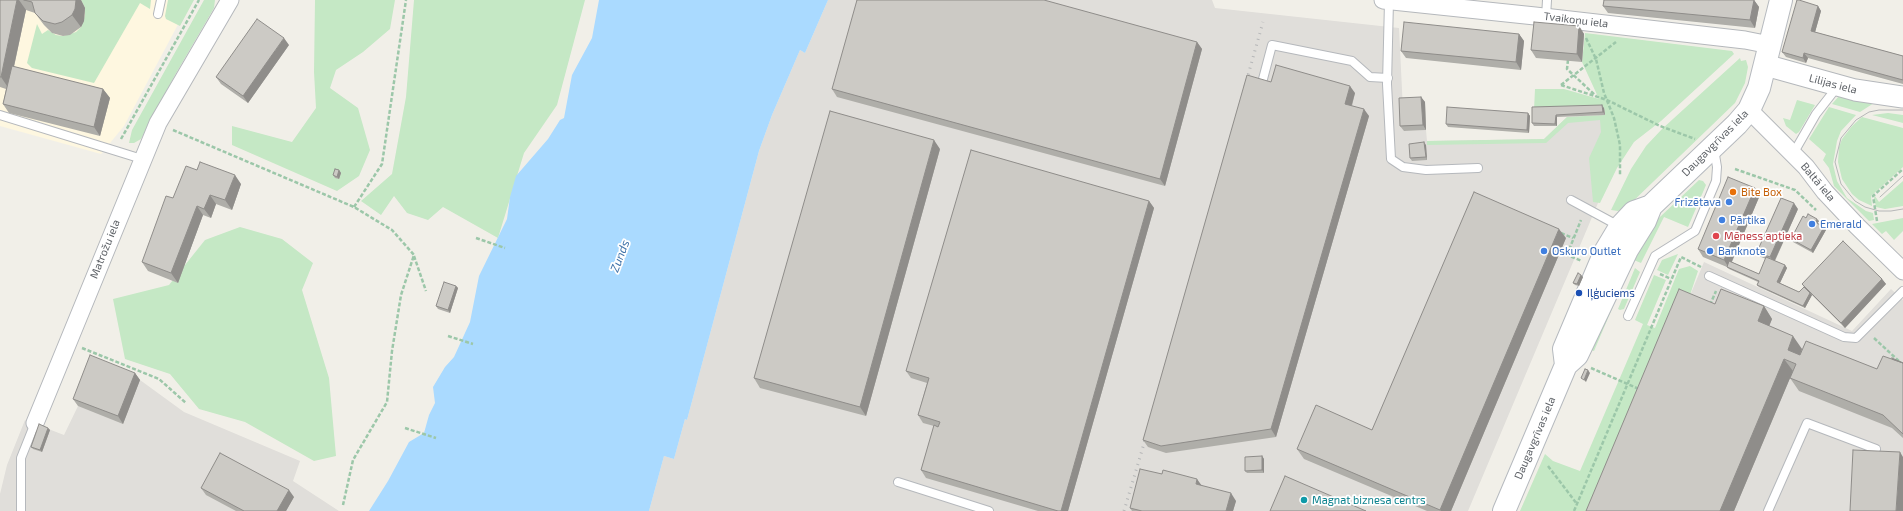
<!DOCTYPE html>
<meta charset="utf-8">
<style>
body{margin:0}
canvas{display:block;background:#f1efe8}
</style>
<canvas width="1903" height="511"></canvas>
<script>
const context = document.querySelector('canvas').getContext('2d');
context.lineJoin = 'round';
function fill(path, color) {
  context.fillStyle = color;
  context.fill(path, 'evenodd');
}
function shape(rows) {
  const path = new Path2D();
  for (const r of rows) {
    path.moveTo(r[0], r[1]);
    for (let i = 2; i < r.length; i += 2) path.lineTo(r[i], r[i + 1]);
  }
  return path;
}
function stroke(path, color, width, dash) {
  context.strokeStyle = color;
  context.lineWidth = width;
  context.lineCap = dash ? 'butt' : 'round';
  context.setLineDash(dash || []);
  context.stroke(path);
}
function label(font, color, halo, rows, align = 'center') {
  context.font = font + ' "Exo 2",sans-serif';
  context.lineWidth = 3.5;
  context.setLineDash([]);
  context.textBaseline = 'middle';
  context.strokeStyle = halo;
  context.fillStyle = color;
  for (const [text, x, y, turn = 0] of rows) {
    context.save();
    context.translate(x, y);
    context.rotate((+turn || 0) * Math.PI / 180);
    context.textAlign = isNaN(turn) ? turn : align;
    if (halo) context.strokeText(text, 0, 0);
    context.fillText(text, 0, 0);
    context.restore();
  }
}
fill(shape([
 [0,0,191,0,124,126,101,154,0,126]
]), '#fef7e0');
fill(shape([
 [828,0,1212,0,1215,8,1399,28,1404,131,1426,130,1427,141,1544,139,1567,117,1605,115,1607,130,1593,161,1598,203,1468,511,649,511,664,456,674,459,685,419,687,420,759,151,772,115,800,50,805,53],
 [1704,262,1852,331,1891,289,1903,300,1903,511,1600,511],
 [95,363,140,380,184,412,300,461,293,481,339,511,0,511,0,494,7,465,25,420,64,435,78,406]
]), '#e0deda');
fill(shape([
 [81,0,151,0,150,9,140,3,94,83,32,68,27,63,37,24,42,34,48,30,56,35,63,36,76,32,81,27,85,15,85,8],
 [168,0,194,0,180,26,166,19,165,16],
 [204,0,215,0,214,8,175,75,141,139,134,143,129,143,132,130],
 [315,0,395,0,390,29,363,52,336,70,330,88,358,108,370,150,359,176,337,191,232,145,232,126,292,142,316,108,314,72],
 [414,0,585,0,557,105,524,153,498,238,443,207,428,220,407,213,394,196,381,215,361,201,392,174,406,97],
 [1585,33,1732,51,1734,54,1661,121,1634,142,1617,168,1600,203,1593,202,1589,158,1601,132,1600,120,1568,123,1546,143,1427,145,1427,141,1544,139,1567,117,1605,115,1604,108,1534,110,1535,89,1564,89,1599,99,1582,62],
 [1740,58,1741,61,1746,60,1748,67,1745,83,1735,103,1626,208,1618,211,1611,210,1631,169,1646,146,1662,129],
 [1839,96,1874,103,1860,112,1832,104],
 [1797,100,1815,105,1799,132,1796,134,1786,126,1783,118,1790,120],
 [1829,107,1856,115,1841,131,1837,141,1833,164,1837,181,1847,198,1866,211,1873,213,1874,220,1869,221,1834,186,1829,168,1823,160,1826,154,1809,139],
 [1888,113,1903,115,1903,123,1872,115],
 [1862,117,1903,128,1903,167,1871,196,1872,206,1859,200,1852,194,1842,179,1838,162,1839,147,1842,139,1852,126],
 [1699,180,1703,181,1706,185,1688,227,1664,217,1641,263,1629,258,1642,234],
 [1903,181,1903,206,1885,209,1876,207,1874,198,1875,196,1879,202],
 [1903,218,1903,231,1894,240,1886,231,1882,234,1872,224],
 [240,227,282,239,313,263,302,290,329,378,336,456,314,461,245,422,199,409,170,374,125,359,113,299,169,285,205,240],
 [1678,254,1668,275,1657,270,1662,260],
 [1690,266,1698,271,1688,301,1600,511,1520,511,1545,454,1553,461,1580,471,1643,324,1635,320,1654,275,1666,280,1647,325,1655,328,1679,269],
 [1635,268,1640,272,1624,309,1620,310,1618,309],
 [1629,269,1594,351,1590,350]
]), '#c5e8c5');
fill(shape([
 [599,0,828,0,805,53,800,50,772,115,759,151,687,420,685,419,674,459,664,456,649,511,369,511,388,481,409,442,424,433,429,415,435,403,433,387,445,367,454,357,470,322,479,276,507,219,510,197,516,176,548,139,560,120,564,118,572,75,592,38]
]), '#aadaff');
const service = shape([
 [1389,1,1387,84,1391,159,1403,167,1426,170,1478,168],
 [158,14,161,0],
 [1546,17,1547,0],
 [1263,79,1272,45,1352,61,1370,77,1388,78],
 [0,115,142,159],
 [1793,154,1816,114,1838,86],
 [1571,200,1619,226],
 [1709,276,1844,337,1856,338,1903,291],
 [1628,316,1655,256,1695,231,1716,181,1717,167,1714,149],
 [898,482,989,511],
 [21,511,21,458,35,423],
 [1768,511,1807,423,1876,449]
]);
const minor = shape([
 [1383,0,1535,16,1745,40,1770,45],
 [1749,110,1806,167,1825,192,1857,226,1903,271],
 [35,423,158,123,230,0]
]);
const tertiary = shape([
 [1765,65,1855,90,1903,97]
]);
const secondary = shape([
 [1566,365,1564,349,1605,252,1620,227,1634,212,1651,206,1737,124,1749,110,1759,88,1781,0],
 [1504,511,1566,365,1577,355,1627,250,1645,221,1651,206]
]);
stroke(service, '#b5b8bc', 10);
stroke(minor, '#b5b8bc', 19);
stroke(tertiary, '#b5b8bc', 23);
stroke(secondary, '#b6babf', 24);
stroke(shape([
 [1586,38,1596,59,1604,93,1614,118,1620,145,1620,175],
 [1568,60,1567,69,1596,96],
 [1561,85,1607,100,1660,126,1695,139],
 [1561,85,1616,42],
 [173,130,354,207,392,230,414,255,401,295,392,351,387,402,353,460,343,505],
 [121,139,199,0],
 [1735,169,1795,190,1816,210],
 [354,207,382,164,406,0],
 [1877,221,1873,196,1903,169],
 [1561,233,1573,238],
 [476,238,505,248],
 [1560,252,1582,261],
 [1567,255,1581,220],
 [414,256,426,291],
 [1660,274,1671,279],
 [1710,305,1716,291],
 [448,336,473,344],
 [1874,338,1901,363],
 [82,348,159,379,186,403],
 [1591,368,1639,389],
 [405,428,436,438],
 [1548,466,1577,504],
 [1574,511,1681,257,1701,267]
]), '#9cc7a9', 2.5, [4, 2]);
stroke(service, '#fff', 8);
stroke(minor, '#fff', 17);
stroke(tertiary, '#fff', 21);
stroke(secondary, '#fff', 22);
stroke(shape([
 [1903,110,1879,110,1869,112,1856,120,1841,138,1835,162,1841,184,1855,201,1865,207,1879,211,1891,211,1903,209],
 [1880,197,1903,176]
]), '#b6b7b8', 1);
stroke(shape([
 [1245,86,1263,22],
 [1124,511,1148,430]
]), '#b6b7b8', 3, [1, 5]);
fill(shape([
 [0,0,81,0,85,8,84,21,81,27,70,35,63,36,52,33,44,25,35,13,26,10,14,67,103,89,110,98,100,136,9,113,3,104,6,89,0,87],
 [1754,0,1759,7,1755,28,1608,13,1603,6],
 [1818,6,1821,11,1815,32,1903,56,1903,84,1808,58,1806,63,1786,57,1782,52],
 [1579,26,1584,34,1582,62,1536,58,1531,50],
 [1519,34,1524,41,1521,70,1406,58,1401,51],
 [1197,42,1202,49,1165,186,837,97,832,89],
 [289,45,248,103,221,84,216,77],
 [1271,82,1355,93,1352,106,1369,116,1276,437,1166,453,1148,447,1143,440],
 [1421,97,1425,102,1426,130,1404,131,1400,126],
 [1532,107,1604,108,1605,115,1557,117,1557,126,1534,126,1532,123],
 [1528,113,1530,116,1529,133,1448,127,1446,124],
 [1426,145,1427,160,1412,161,1410,158],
 [940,149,866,416,760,388,754,378],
 [197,170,241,184,232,210,216,204,211,218,203,215,178,283,148,271,142,262,173,198],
 [339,170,341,173,339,179,335,178,333,175],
 [1755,188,1760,195,1732,262,1759,274,1766,259,1761,257,1757,252,1798,209,1775,261,1785,265,1787,268,1780,283,1799,292,1804,287,1802,284,1882,279,1886,284,1845,328,1812,295,1805,308,1759,287,1757,285,1758,282,1729,269,1727,267,1703,257,1698,249],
 [1149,201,1154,208,1068,511,1038,511,926,478,921,470,934,426,923,423,918,415,927,383,911,378,906,371],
 [1806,218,1819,221,1817,224,1824,227,1826,230,1813,253,1793,242,1791,239],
 [1566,238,1451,511,1427,511,1304,459,1297,449,1372,430],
 [1581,275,1583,277,1579,286,1575,285,1573,283],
 [456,286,458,288,450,313,438,309,436,306],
 [1715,304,1764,306,1772,319,1769,326,1802,349,1877,369,1903,363,1903,438,1892,428,1799,391,1790,378,1793,371,1734,511,1586,511],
 [135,373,140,380,123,424,78,406,73,399],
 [48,428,50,430,42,452,33,449,31,447],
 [1262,456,1264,459,1264,473,1247,473,1245,471],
 [1201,485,1236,501,1233,511,1132,511,1130,508],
 [201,488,294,497,286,511,236,511,206,495]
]), '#afaea9');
fill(shape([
 [17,0,19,0,26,10,9,89,1,77],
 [76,0,81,0,85,8,84,21,81,27,72,15],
 [1754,0,1759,7,1755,28,1750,20],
 [1818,6,1821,11,1814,36,1811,31],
 [1579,26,1584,34,1582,62,1577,54],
 [1519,34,1524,41,1521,70,1516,62],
 [284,38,289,45,248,103,243,96],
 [1197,42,1202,49,1165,186,1160,179],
 [1804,53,1808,58,1806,63,1803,58],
 [1350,86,1355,93,1350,111,1345,104],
 [103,89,110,98,100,136,94,127],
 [1421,97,1425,102,1426,130,1423,125],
 [1602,105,1604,108,1605,115,1603,112],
 [1364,109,1369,116,1276,437,1271,429],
 [1528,113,1530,116,1529,133,1527,130],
 [1556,115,1557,117,1557,126,1555,124],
 [934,140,940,149,866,416,860,407],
 [1424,142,1426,145,1427,160,1426,157],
 [339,170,341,173,339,179,337,177],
 [235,175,241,184,232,210,225,200],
 [1755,188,1760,195,1729,268,1724,260],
 [210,195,216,204,211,218,204,209],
 [1149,201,1154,208,1068,511,1061,511],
 [1794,203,1798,209,1774,262,1770,257],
 [197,206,203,215,178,283,171,273],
 [1817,219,1819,221,1816,225,1815,222],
 [1824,227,1826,230,1813,253,1811,250],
 [1559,229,1566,238,1451,511,1441,511,1440,510],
 [1785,265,1787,268,1779,285,1777,282],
 [1581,275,1583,277,1579,286,1577,284],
 [1882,279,1886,284,1845,328,1841,323],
 [456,286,458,288,450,313,448,310],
 [1810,293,1812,295,1805,308,1803,306],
 [1764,306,1772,319,1766,334,1758,321],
 [1793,336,1802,349,1797,362,1788,350],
 [1784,359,1793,371,1734,511,1720,511],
 [1588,370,1590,373,1586,382,1584,380],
 [135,373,140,380,123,424,118,416],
 [48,428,50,430,42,452,40,450],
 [1900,452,1903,457,1903,511,1896,511],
 [1262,456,1264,459,1264,473,1262,470],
 [1197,479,1202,486,1196,484],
 [289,490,294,497,286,511,277,511],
 [1231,493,1236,501,1233,511,1226,511]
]), '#8f8d8a');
const building = shape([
 [0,0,17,0,1,77,0,77,0,0],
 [24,0,76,0,75,9,72,15,62,22,55,24,43,21,35,13,32,2,24,0],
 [857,0,1044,0,1197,42,1160,179,832,89,857,0],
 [1604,0,1754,0,1750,20,1603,6,1604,0],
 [1797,0,1799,0,1818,6,1811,31,1903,56,1903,80,1804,53,1803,58,1782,52,1797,0],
 [257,19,284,38,243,96,216,77,257,19],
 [1404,22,1519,34,1516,62,1401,51,1404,22],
 [1534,22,1579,26,1577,54,1531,50,1534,22],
 [1276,65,1350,86,1345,104,1364,109,1271,429,1161,446,1143,440,1247,75,1271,82,1276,65],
 [12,66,103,89,94,127,3,104,12,66],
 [1421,97,1423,125,1400,126,1399,98,1421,97],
 [1602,105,1603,112,1556,115,1555,124,1532,123,1532,107,1602,105],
 [1447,107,1528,113,1527,130,1446,124,1447,107],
 [830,111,934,140,860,407,754,378,830,111],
 [1424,142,1426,157,1410,158,1409,144,1424,142],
 [971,150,1149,201,1061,511,1058,511,921,470,934,425,938,427,940,422,918,415,929,378,906,371,971,150],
 [200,162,235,175,225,200,210,195,204,209,197,206,171,273,142,262,166,196,173,198,186,166,197,170,200,162],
 [335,169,339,170,337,177,333,175,335,169],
 [1728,177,1755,188,1724,260,1698,249,1728,177],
 [1474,192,1559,229,1440,510,1297,449,1316,405,1372,430,1474,192],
 [1781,198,1794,203,1770,257,1757,252,1781,198],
 [1808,214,1817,219,1815,222,1824,227,1811,250,1791,239,1803,216,1806,218,1808,214],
 [1843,241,1882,279,1841,323,1802,284,1843,241],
 [1766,257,1785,265,1777,282,1799,292,1804,287,1810,293,1803,306,1757,285,1759,281,1727,267,1729,261,1759,274,1766,257],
 [1578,273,1581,275,1577,284,1573,283,1578,273],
 [444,282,456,286,448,310,436,306,444,282],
 [1679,289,1715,304,1721,289,1764,306,1758,321,1793,336,1788,350,1800,355,1806,341,1877,369,1883,356,1903,363,1903,434,1883,415,1790,378,1796,364,1784,359,1720,511,1586,511,1679,289],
 [90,355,135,373,118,416,73,399,90,355],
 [1892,358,1903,363,1892,359,1892,358],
 [1585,369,1588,370,1584,380,1581,378,1585,369],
 [39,424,48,428,40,450,31,447,39,424],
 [1853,450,1900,452,1896,511,1850,511,1853,450],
 [220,453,289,490,277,511,244,511,201,488,220,453],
 [1262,456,1262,470,1245,471,1245,457,1262,456],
 [1140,469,1162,474,1163,470,1197,479,1196,484,1231,493,1226,511,1142,511,1130,508,1140,469],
 [1285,476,1366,511,1270,511,1285,476]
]);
fill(building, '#cccac5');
stroke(building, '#8f8d8a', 1);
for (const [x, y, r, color] of [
 [1733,192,4,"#e8710a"],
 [1729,202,4,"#3f7fe0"],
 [1722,220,4,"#3f7fe0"],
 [1812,224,4,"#3f7fe0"],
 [1716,236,4,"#e0444e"],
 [1544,251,4,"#3f7fe0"],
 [1710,251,4,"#3f7fe0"],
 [1579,293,4,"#1a4fb4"],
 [1304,500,4,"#0f9aa8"]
]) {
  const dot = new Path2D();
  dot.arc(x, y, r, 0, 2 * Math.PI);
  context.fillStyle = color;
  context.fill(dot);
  stroke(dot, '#fff', 1.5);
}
label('11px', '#5f6368', '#fff', [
 ["Tvaikoņu iela",1576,20,7],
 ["Lilijas iela",1833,84,15],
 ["Daugavgrīvas iela",1715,143,-45],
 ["Baltā iela",1818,182,50],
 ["Matrožu iela",105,249,-68],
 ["Daugavgrīvas iela",1535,438,-67]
]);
label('11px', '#c56008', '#fff', [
 ["Bite Box",1741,192]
], 'left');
label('11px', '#366cbe', '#fff', [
 ["Frizētava",1721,202,"right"],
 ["Pārtika",1730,220],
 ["Emerald",1820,224],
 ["Oskuro Outlet",1552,251],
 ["Banknote",1718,251]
], 'left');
label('11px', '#be3a42', '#fff', [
 ["Mēness aptieka",1724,236]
], 'left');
label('11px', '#164399', '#fff', [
 ["Iļģuciems",1587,293]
], 'left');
label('11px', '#0d838f', '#fff', [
 ["Magnat biznesa centrs",1312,500]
], 'left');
label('italic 12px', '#4174aa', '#fff', [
 ["Zunds",620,256,-69]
]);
</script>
